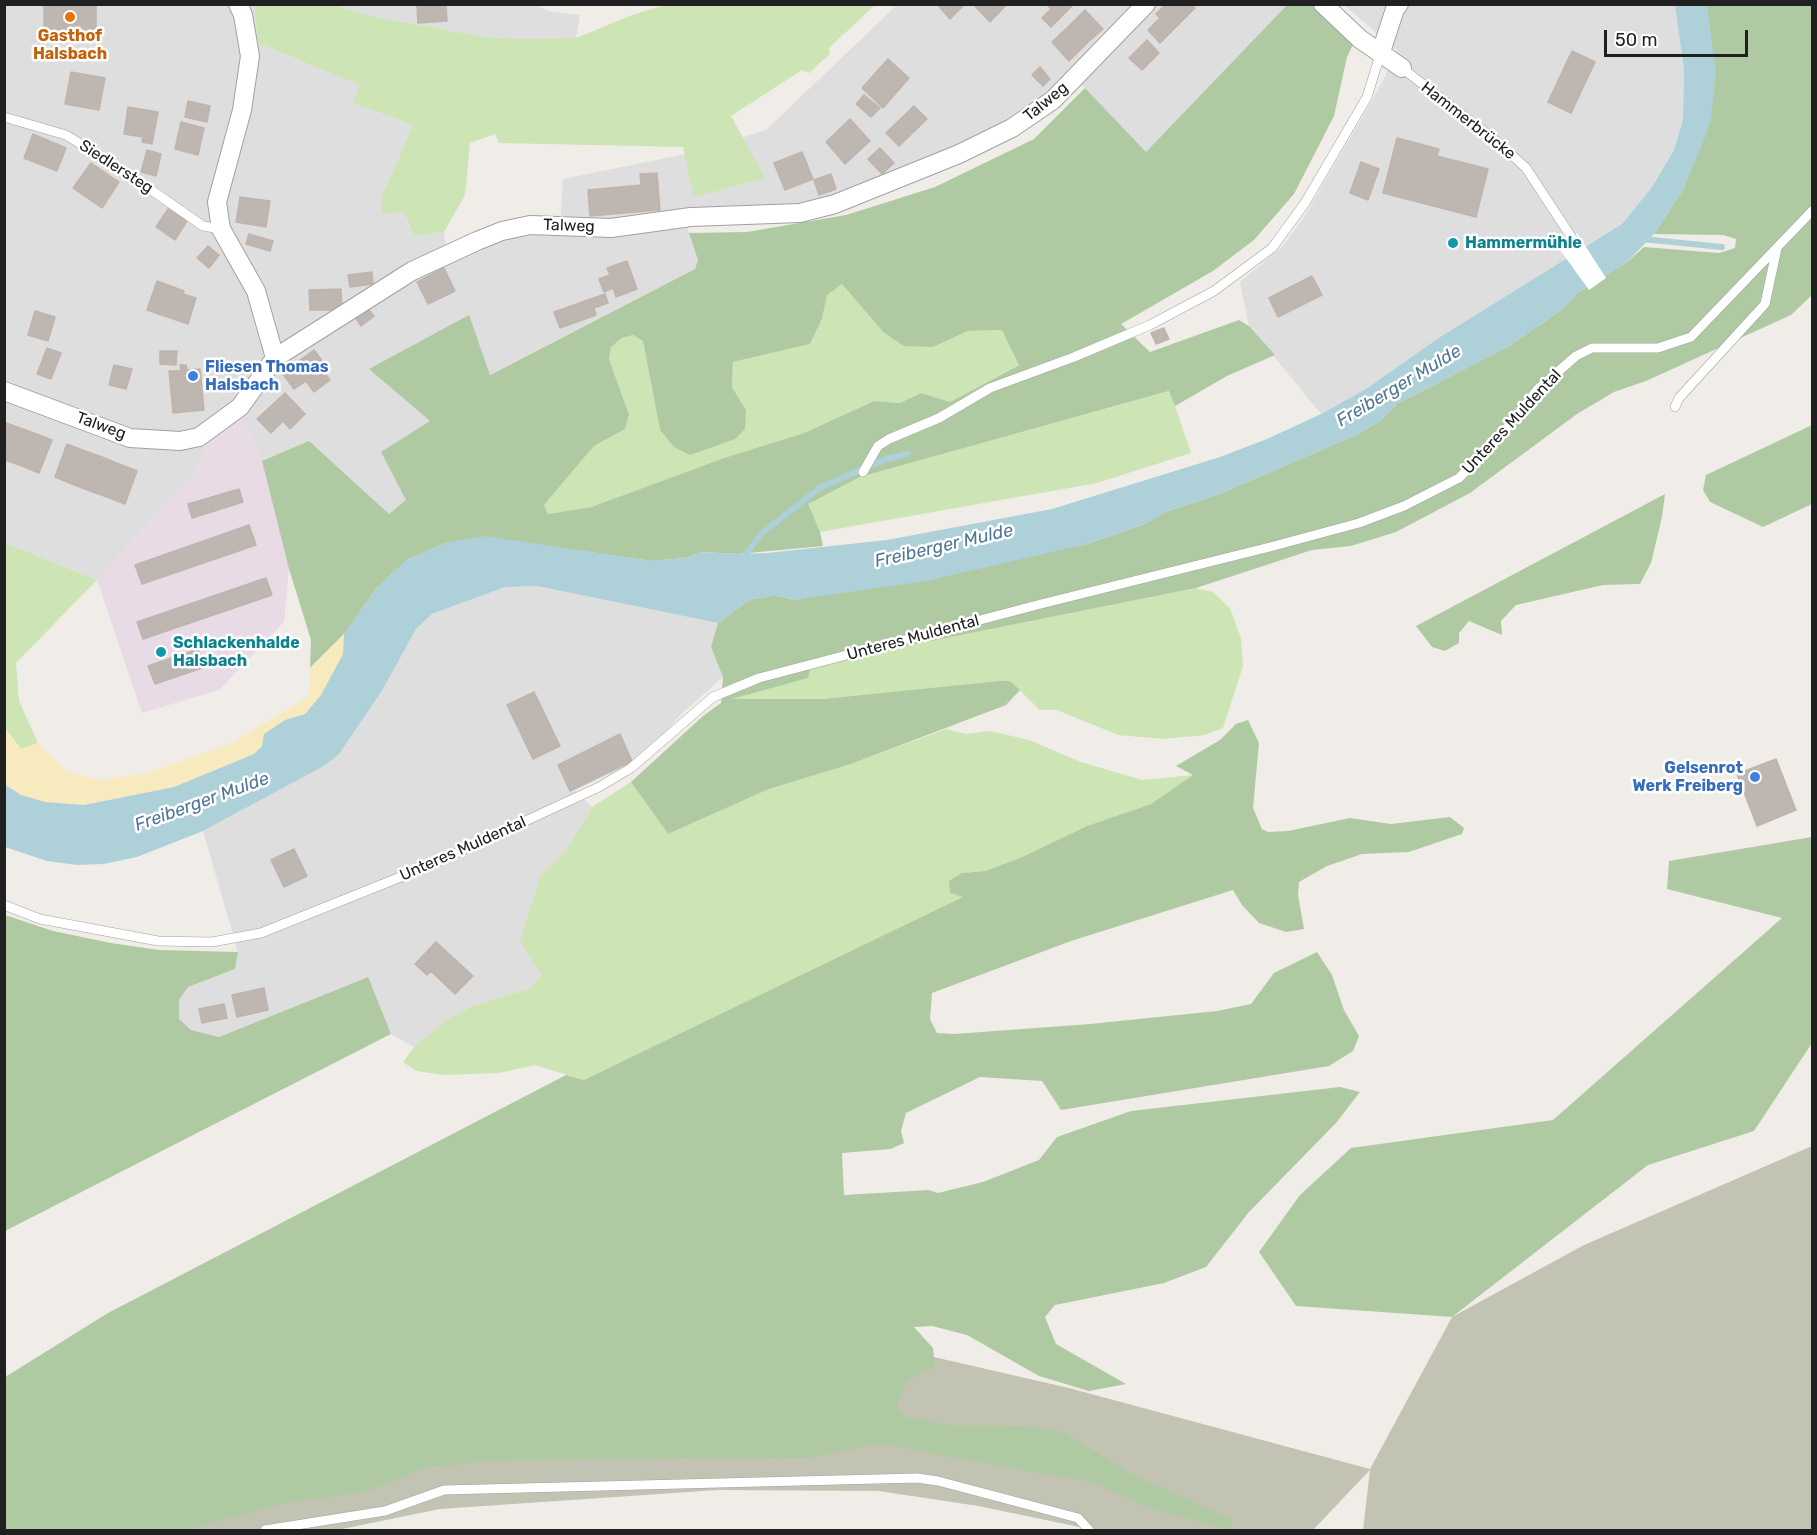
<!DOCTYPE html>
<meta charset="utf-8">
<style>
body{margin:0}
#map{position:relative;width:1817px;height:1535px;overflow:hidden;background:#f0ede8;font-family:Rubik,sans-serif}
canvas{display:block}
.frame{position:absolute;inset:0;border:6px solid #202020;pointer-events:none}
.scale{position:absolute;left:1604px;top:30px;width:144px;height:27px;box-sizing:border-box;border:3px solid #202020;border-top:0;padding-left:8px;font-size:18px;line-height:21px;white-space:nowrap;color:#202020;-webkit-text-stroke:4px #fff;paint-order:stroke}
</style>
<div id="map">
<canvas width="1817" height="1535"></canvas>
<div class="frame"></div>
<div class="scale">50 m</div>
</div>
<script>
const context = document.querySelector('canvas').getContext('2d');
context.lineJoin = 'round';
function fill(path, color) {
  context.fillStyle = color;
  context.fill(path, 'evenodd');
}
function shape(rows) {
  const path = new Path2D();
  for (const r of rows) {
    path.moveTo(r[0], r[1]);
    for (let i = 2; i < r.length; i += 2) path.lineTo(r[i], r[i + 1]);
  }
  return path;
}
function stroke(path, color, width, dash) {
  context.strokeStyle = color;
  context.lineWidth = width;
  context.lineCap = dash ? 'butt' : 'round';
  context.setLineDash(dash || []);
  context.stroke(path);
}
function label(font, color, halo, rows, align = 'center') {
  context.font = font + ' Rubik,sans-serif';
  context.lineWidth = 5;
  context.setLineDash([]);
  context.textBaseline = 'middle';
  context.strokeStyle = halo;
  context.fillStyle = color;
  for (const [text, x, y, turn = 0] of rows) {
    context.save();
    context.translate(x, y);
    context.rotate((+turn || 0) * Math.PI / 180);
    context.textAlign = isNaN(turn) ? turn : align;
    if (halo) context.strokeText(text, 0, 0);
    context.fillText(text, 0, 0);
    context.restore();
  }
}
fill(shape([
 [534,4,548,11,580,15,576,38,522,39,485,37,370,16,335,5],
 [4,5,254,5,258,43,361,85,354,103,413,125,381,198,381,214,404,212,414,236,444,232,447,257,507,235,560,230,563,179,691,153,766,130,897,5,1287,5,1146,153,1071,73,1034,106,959,149,840,198,785,210,683,214,698,260,695,269,489,375,369,369,430,421,406,500,389,515,309,442,262,461,240,408,210,429,198,469,97,580,5,543],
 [1344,5,1675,5,1684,70,1683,118,1674,150,1652,187,1622,224,1437,339,1366,389,1321,414,1249,326,1240,282,1284,245,1307,212,1382,83,1397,50],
 [537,586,718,623,711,647,723,677,681,714,653,747,629,765,575,790,592,807,568,848,541,875,543,975,531,988,473,1006,447,1019,414,1047,391,1034,367,977,219,1037,191,1030,178,1019,179,1000,188,987,235,969,238,952,203,831,322,767,383,689,416,629,432,614,505,587]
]), '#dedede');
fill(shape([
 [240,407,262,461,289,569,284,622,219,690,142,713,97,580,198,469,210,429]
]), '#e8dbe6');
fill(shape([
 [1812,1146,1812,1530,1363,1530,1370,1470,1313,1530,1094,1530,978,1506,879,1491,718,1490,440,1509,337,1530,5,1530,4,1450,864,1341,1069,1388,1370,1469,1452,1317,1584,1245]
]), '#c3c3b4');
fill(shape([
 [254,4,335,5,370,16,485,37,522,39,576,38,632,15,665,5,875,5,829,48,830,54,809,73,802,70,731,116,765,178,694,197,683,147,499,143,495,134,470,143,465,195,444,232,414,236,404,212,381,214,381,198,413,125,353,103,360,85,258,43],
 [842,284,883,332,933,347,968,331,1003,330,1020,364,950,402,921,393,900,403,874,401,804,433,724,458,591,507,548,514,544,505,594,446,625,429,629,413,609,359,611,347,622,338,633,335,643,341,660,430,746,410,732,387,733,362,810,344,822,319,827,294],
 [1170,391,1191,453,1097,483,820,532,807,504,860,477],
 [5,543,97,580,16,663,19,701,38,743,21,749,5,728],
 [1196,588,1213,592,1230,608,1241,638,1243,666,1223,728,1205,735,1164,739,1118,735,1057,710,1040,710,1010,681,823,699,729,700,807,678,811,665],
 [946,729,966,734,990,731,1029,740,1081,762,1142,780,1194,775,1151,804,1087,826,1020,858,984,871,962,873,950,893,964,897,766,995,584,1080,535,1065,499,1073,443,1075,416,1071,403,1062,414,1047,447,1019,473,1006,531,988,542,975,520,941,541,875,568,848,592,807,631,782,668,834,769,789,851,764]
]), '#cde4b4');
fill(shape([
 [1287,5,1336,5,1359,32,1347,57,1334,116,1294,194,1254,240,1213,271,1121,324,1150,352,1239,320,1249,326,1275,355,1227,376,1175,406,1169,391,860,477,808,504,820,532,823,546,738,554,702,552,685,558,651,561,562,548,445,543,407,560,377,588,344,634,310,668,311,640,289,569,262,461,309,441,389,514,406,500,381,452,430,421,369,369,469,315,490,375,695,269,698,260,689,233,747,232,846,215,935,187,1034,139,1085,88,1146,152],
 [842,284,883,332,904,346,933,347,968,331,1002,330,1019,365,950,402,921,393,900,403,874,401,804,433,724,458,591,507,548,514,544,505,594,446,625,429,629,414,609,359,611,347,622,338,633,335,643,341,660,430,674,447,690,455,735,439,745,429,746,410,732,387,733,362,810,344,822,319,827,295],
 [1707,5,1812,5,1812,295,1791,315,1646,381,1614,392,1577,414,1470,493,1396,532,1351,546,1312,550,1196,588,811,665,808,678,732,699,823,699,1000,681,1010,681,1020,690,1006,705,851,764,769,789,668,834,631,782,703,716,721,703,723,677,711,647,718,623,749,600,775,595,794,600,1028,556,1087,544,1145,524,1165,512,1217,495,1358,434,1380,421,1397,404,1509,346,1563,309,1577,293,1627,262,1644,247,1719,253,1735,248,1736,239,1723,235,1654,234,1684,188,1711,119],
 [1812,425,1812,502,1810,505,1763,527,1710,502,1703,490,1706,475],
 [1665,494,1662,517,1651,563,1640,584,1603,585,1516,605,1501,621,1502,635,1469,621,1459,633,1459,643,1445,651,1432,647,1416,626],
 [1248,720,1259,743,1253,808,1262,829,1268,832,1288,831,1350,818,1391,824,1450,817,1464,828,1462,834,1409,852,1362,854,1327,866,1299,882,1298,895,1304,929,1286,932,1259,923,1242,905,1233,890,1071,941,932,993,930,1019,937,1033,954,1034,1090,1024,1217,1011,1251,1004,1274,973,1317,952,1332,975,1344,1010,1359,1036,1353,1051,1329,1066,1061,1110,1042,1081,980,1077,906,1113,901,1131,904,1143,891,1149,842,1153,844,1195,929,1190,938,1193,983,1182,1039,1160,1057,1137,1131,1111,1340,1087,1360,1092,1336,1123,1249,1212,1206,1267,1164,1283,1055,1305,1045,1317,1056,1344,1126,1384,1089,1391,1039,1376,967,1335,932,1326,914,1327,933,1348,935,1367,908,1379,896,1406,906,1417,951,1425,1026,1426,1064,1432,1130,1473,1231,1519,1233,1530,1154,1510,1094,1483,879,1444,809,1458,512,1460,427,1467,369,1491,282,1504,186,1530,5,1530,5,1377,108,1313,566,1075,584,1080,963,897,950,893,949,881,962,873,985,871,1020,858,1087,826,1151,804,1193,775,1176,766,1220,740,1236,724],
 [1812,837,1812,1043,1754,1131,1648,1165,1452,1317,1296,1306,1259,1252,1300,1195,1351,1148,1553,1120,1782,918,1667,889,1669,861],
 [5,915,53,931,111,943,159,950,238,952,235,969,188,987,179,1000,179,1019,191,1030,219,1037,368,977,391,1034,5,1231]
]), '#afcaa2');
fill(shape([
 [344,634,343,654,321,695,305,714,285,720,254,754,174,787,84,805,46,802,21,795,5,784,4,728,21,749,38,743,69,773,101,780,150,772,232,743,309,696,310,668]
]), '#f7eabf');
fill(shape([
 [1675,5,1707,5,1716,72,1711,119,1704,140,1684,188,1654,234,1627,262,1577,293,1563,309,1509,346,1397,404,1380,421,1358,434,1217,495,1165,512,1145,524,1087,544,926,581,794,600,775,595,749,600,718,623,537,586,505,587,432,614,416,629,383,689,339,754,322,767,203,831,137,857,104,864,77,865,47,861,5,847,4,784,21,795,45,802,84,805,174,787,254,754,262,746,264,734,285,720,305,714,321,695,343,654,344,634,377,588,407,560,445,543,485,536,651,561,685,558,702,552,738,554,767,553,887,540,1052,509,1220,457,1267,439,1321,414,1366,389,1437,339,1622,224,1652,187,1674,150,1683,119,1684,70]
]), '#aed0d8');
fill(shape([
 [1577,233,1606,278,1589,290,1558,247]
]), '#fff');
stroke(shape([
 [1642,239,1722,247],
 [741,561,762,533,821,487,886,459,908,454]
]), '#aed0d8', 6);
const building = shape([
 [44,4,96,4,96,38,47,38,47,29,44,29,44,4],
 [446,4,447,21,418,23,417,5,446,4],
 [937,4,962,4,963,6,950,19,937,4],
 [973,4,1007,4,990,22,973,4],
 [1047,4,1074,4,1051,27,1042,18,1051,9,1047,4],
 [1166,4,1191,4,1195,8,1160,43,1148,30,1160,18,1156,14,1166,4],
 [1085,10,1103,29,1086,44,1069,26,1085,10],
 [1069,26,1086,44,1069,61,1052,42,1069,26],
 [1147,40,1159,53,1142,70,1129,58,1147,40],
 [1572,51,1595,62,1571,113,1548,102,1572,51],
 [888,59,909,78,883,108,862,88,888,59],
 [1040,67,1050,79,1043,86,1032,75,1040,67],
 [71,72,105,78,99,110,65,104,71,72],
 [864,95,880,108,871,117,856,104,864,95],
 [188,101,210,106,207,122,185,117,188,101],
 [914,106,927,119,899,146,886,133,914,106],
 [128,107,158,112,152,144,142,142,143,137,124,134,128,107],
 [850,119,870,141,845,164,826,142,850,119],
 [181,122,204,128,198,155,175,149,181,122],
 [33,134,66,148,57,171,24,158,33,134],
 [1397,138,1439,149,1437,156,1488,169,1476,217,1383,193,1397,138],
 [880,148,894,163,882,174,868,159,880,148],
 [147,150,161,154,156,176,141,172,147,150],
 [802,152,813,179,785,190,774,163,802,152],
 [1361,162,1379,169,1368,200,1350,193,1361,162],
 [91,163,119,182,102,208,73,188,91,163],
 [657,173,660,210,590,216,588,190,641,185,640,174,657,173],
 [831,174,836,189,819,195,814,180,831,174],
 [240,197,270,201,266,227,236,222,240,197],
 [168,209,187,221,175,240,156,227,168,209],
 [249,234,273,241,270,251,246,244,249,234],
 [208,246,219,255,209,268,197,258,208,246],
 [627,261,637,289,616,297,613,288,604,292,599,279,610,275,607,268,627,261],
 [444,268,455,291,428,304,417,282,444,268],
 [372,272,373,284,350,287,348,275,372,272],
 [1312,276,1322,295,1278,317,1269,298,1312,276],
 [157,281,184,291,183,294,196,298,188,324,147,310,157,281],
 [341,289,342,310,310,310,309,290,341,289],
 [605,294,608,303,594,308,596,315,560,328,554,312,605,294],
 [369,310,374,316,361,326,356,318,369,310],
 [35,311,55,317,48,341,28,335,35,311],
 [1164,328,1169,339,1156,344,1151,333,1164,328],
 [47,348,61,353,51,379,37,374,47,348],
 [314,350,326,366,322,369,330,380,314,392,306,381,294,389,282,373,314,350],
 [160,351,177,351,176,365,160,364,160,351],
 [114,365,132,369,126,389,109,385,114,365],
 [180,365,186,365,187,370,200,369,204,410,173,413,169,371,181,371,180,365],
 [285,393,305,414,290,429,283,421,271,433,257,419,285,393],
 [4,422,17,427,5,460,4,460,4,422],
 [17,427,34,433,22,466,5,460,17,427],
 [34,433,52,440,39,473,22,466,34,433],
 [67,444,85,451,72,484,55,477,67,444],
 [85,451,102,457,90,491,72,484,85,451],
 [102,457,119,464,107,497,90,491,102,457],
 [119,464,137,471,125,504,107,497,119,464],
 [239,489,243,502,192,518,188,504,239,489],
 [249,525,256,545,142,584,135,565,249,525],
 [266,578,272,595,143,639,137,622,266,578],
 [198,649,205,667,155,684,148,666,198,649],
 [534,692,560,746,533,759,507,705,534,692],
 [620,734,632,761,570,791,558,765,620,734],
 [1776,759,1796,810,1757,826,1737,774,1776,759],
 [294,849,307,876,284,887,271,860,294,849],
 [436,942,473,976,455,994,431,971,427,975,415,964,436,942],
 [264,988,268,1010,237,1017,232,995,264,988],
 [224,1004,227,1018,202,1023,199,1009,224,1004]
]);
fill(building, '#bdb6b1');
stroke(building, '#c0b4ac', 1.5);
const lane = shape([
 [1402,68,1500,144,1526,168,1572,238],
 [4,117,66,135,124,171,203,226,221,229],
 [1675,407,1679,398,1765,304,1777,248],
 [863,472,878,446,889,439,939,418,990,388,1074,357,1150,325,1214,291,1272,248,1305,203,1367,97,1381,52],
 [4,905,40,919,158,941,212,942,261,933,428,866,599,787,631,768,713,697,759,678,1041,604,1270,547,1359,523,1404,506,1459,478,1500,437,1537,390,1576,356,1592,348,1658,348,1691,337,1812,211],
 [265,1530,385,1511,444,1490,917,1478,938,1481,1078,1518,1089,1530]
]);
const street = shape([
 [238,4,243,15,250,56,242,110,217,202,221,229,256,291,275,358],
 [1323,4,1360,39,1402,68],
 [1381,52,1395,9,1399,4],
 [4,391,130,438,180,441,199,437,240,407,275,358,412,271,477,241,502,231,530,225,611,228,691,217,800,213,835,204,959,154,1012,128,1053,100,1146,4]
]);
stroke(lane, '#a1a1a1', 10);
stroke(street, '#a1a1a1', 20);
stroke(lane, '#fff', 9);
stroke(street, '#fff', 18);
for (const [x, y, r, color] of [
 [70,17,6,"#e8710a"],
 [1453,243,6,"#0f9aa8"],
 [193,376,6,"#3f7fe0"],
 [161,652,6,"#0f9aa8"],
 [1755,777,6,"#3f7fe0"]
]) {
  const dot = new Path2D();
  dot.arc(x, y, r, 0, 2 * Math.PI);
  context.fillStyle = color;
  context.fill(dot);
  stroke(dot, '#fff', 2);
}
label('bold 16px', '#c56008', '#fff', [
 ["Gasthof",70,36],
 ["Halsbach",70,54]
]);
label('16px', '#202020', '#fff', [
 ["Talweg",1046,102,-39],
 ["Hammerbrücke",1468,121,38],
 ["Siedlersteg",116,167,33],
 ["Talweg",569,226,2],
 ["Unteres Muldental",1512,422,-47],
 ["Talweg",101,426,20],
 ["Unteres Muldental",913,638,-15],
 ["Unteres Muldental",463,849,-24]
]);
label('bold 16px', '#0d838f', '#fff', [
 ["Hammermühle",1465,243],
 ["Schlackenhalde",173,643],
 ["Halsbach",173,661]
], 'left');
label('bold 16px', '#366cbe', '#fff', [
 ["Fliesen Thomas",205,367],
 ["Halsbach",205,385],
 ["Gelsenrot",1743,768,"right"],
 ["Werk Freiberg",1743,786,"right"]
], 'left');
label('italic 18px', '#507697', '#fff', [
 ["Freiberger Mulde",1399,386,-31],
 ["Freiberger Mulde",944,546,-13],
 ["Freiberger Mulde",202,802,-20]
]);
</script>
